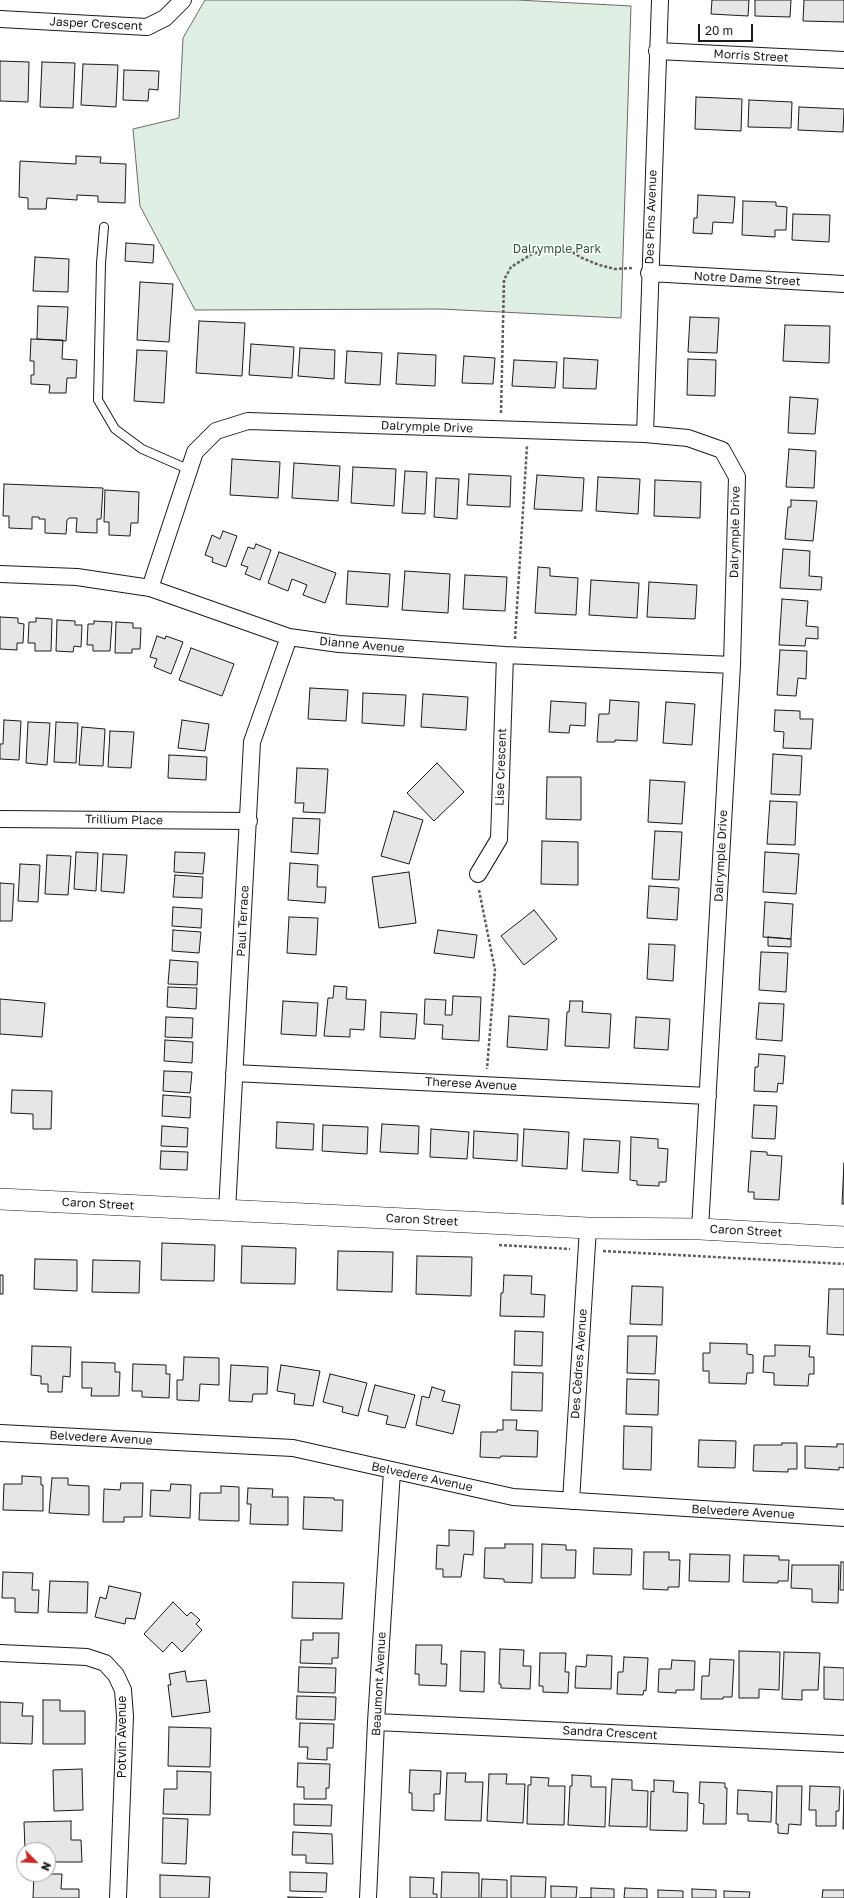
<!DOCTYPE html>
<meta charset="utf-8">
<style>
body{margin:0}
#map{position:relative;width:844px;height:1898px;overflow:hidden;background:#fff;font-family:"Golos Text",sans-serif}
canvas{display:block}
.north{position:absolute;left:16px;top:1842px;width:40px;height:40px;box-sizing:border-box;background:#fff;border:1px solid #a3a3a3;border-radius:50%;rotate:114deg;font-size:11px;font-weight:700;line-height:16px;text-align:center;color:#1a1a1a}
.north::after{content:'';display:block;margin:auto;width:14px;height:18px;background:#c62828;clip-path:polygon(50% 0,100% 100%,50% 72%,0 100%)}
.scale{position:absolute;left:698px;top:24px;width:55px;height:18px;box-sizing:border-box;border:2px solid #1a1a1a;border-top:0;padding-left:5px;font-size:12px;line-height:14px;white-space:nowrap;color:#1a1a1a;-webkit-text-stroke:3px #fff;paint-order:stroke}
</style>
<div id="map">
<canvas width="844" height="1898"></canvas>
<div class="north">N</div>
<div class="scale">20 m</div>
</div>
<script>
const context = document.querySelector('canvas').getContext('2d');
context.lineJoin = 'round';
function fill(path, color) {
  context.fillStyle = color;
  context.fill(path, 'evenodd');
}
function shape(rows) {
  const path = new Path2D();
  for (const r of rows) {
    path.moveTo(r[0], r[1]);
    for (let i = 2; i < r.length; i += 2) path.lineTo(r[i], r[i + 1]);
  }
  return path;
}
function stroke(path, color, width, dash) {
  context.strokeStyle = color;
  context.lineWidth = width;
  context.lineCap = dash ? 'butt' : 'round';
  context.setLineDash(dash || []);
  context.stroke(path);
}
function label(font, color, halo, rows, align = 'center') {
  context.font = font + ' "Golos Text",sans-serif';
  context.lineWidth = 3;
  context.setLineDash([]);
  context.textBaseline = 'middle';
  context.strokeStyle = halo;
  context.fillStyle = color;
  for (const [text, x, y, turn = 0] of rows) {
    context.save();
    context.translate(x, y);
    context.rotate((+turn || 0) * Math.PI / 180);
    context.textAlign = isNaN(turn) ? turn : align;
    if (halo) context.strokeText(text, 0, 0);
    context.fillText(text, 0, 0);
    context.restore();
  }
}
const green = shape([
 [205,0,517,0,631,6,621,318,441,309,195,310,140,206,133,129,179,118,183,38,205,0]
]);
fill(green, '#e0efe3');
stroke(green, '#6a6a6a', 1);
const building = shape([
 [712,0,749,0,748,16,711,14,712,0],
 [755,0,791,0,790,17,755,16,755,0],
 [804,0,844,0,844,22,803,21,804,0],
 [0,61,29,62,28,102,0,101,0,61],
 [42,62,75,63,73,108,40,107,42,62],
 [83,64,118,65,116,107,81,105,83,64],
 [124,70,159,71,158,90,149,89,148,101,123,100,124,70],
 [696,97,742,99,741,131,695,129,696,97],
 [749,100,792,102,791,128,748,127,749,100],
 [799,107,844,109,843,132,798,130,799,107],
 [76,156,101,157,100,163,126,164,125,203,98,202,98,196,77,195,77,200,47,198,46,209,28,209,28,198,19,197,20,161,76,164,76,156],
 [698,195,735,197,733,223,713,222,712,234,693,233,694,218,697,218,698,195],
 [743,201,776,202,776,206,787,207,786,230,775,230,775,237,742,235,743,201],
 [793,214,830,215,829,242,792,240,793,214],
 [126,243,154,245,153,263,125,261,126,243],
 [35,257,69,259,68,292,33,291,35,257],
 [140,282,173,284,169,342,137,340,140,282],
 [38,306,68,307,66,341,37,339,38,306],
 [690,317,719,318,717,353,688,352,690,317],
 [199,321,245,323,242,376,196,373,199,321],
 [785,325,830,326,829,363,783,361,785,325],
 [31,339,63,340,62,359,77,360,76,378,67,378,66,393,49,393,50,385,31,384,31,375,34,375,34,361,30,361,31,339],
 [251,344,294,347,292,378,249,375,251,344],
 [300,348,335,350,334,379,298,376,300,348],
 [137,350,167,351,164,403,134,401,137,350],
 [347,351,382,353,380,385,345,383,347,351],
 [398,353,436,355,435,386,396,384,398,353],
 [464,356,495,358,493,384,462,383,464,356],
 [564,358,598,360,596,389,563,388,564,358],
 [688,359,716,360,715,396,687,395,688,359],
 [514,360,557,362,555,388,512,386,514,360],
 [790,397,818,399,815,434,788,433,790,397],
 [789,449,816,451,814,488,786,487,789,449],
 [232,459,280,462,278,498,230,495,232,459],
 [294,463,340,466,338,501,292,498,294,463],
 [353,467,396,469,394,506,351,503,353,467],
 [405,471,427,472,425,514,402,513,405,471],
 [469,474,511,476,510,507,467,505,469,474],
 [537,475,584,478,582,511,534,509,537,475],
 [598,477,640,479,638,514,596,511,598,477],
 [436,478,459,479,457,519,434,517,436,478],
 [655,480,701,482,700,518,654,516,655,480],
 [4,484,103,488,101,519,97,519,97,533,76,532,77,518,69,518,67,520,66,534,45,533,45,519,39,519,39,517,32,517,32,529,9,528,9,516,3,516,4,484],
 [105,490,139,492,138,523,131,523,130,536,109,535,109,522,104,522,105,490],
 [791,500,817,501,813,541,785,539,788,507,791,507,791,500],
 [223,531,237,536,226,567,212,562,213,558,205,555,212,535,220,539,223,531],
 [256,544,271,550,260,580,245,574,248,567,241,565,248,547,254,549,256,544],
 [783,549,810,551,809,576,822,577,821,590,780,588,783,549],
 [279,552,336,573,325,603,303,595,307,585,292,579,288,591,268,583,279,552],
 [538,567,550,568,550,576,578,578,576,615,535,613,538,567],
 [348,571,390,574,388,607,346,604,348,571],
 [405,571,450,574,448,613,402,610,405,571],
 [465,575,507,577,505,611,463,609,465,575],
 [591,580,639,583,637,618,589,615,591,580],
 [649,582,697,585,695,619,647,617,649,582],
 [782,599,808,601,806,626,818,627,818,639,806,638,805,646,779,645,782,599],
 [0,617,18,618,18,623,24,624,23,643,17,643,17,650,0,649,0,617],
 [36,618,52,619,51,651,35,651,35,643,28,643,29,622,36,622,36,618],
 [57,620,75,621,75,625,82,625,81,647,74,646,73,652,56,651,57,620],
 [94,621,112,622,110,651,93,651,93,645,87,645,88,624,94,624,94,621],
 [116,622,133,623,133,628,141,628,140,649,132,649,132,653,115,653,116,622],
 [157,636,165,639,166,636,183,642,171,674,154,667,157,659,150,657,157,636],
 [191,648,234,664,222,696,179,680,191,648],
 [780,650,807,651,806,679,798,678,796,696,777,695,780,650],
 [310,688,348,690,346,721,308,719,310,688],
 [363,693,406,695,404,726,362,723,363,693],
 [423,694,468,697,466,730,421,727,423,694],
 [610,700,639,702,637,741,615,740,615,742,597,742,599,714,609,714,610,700],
 [551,701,586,703,585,726,570,725,569,733,549,732,551,701],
 [666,702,695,704,692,745,663,743,666,702],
 [775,710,800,711,800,719,813,719,811,749,783,748,784,732,774,731,775,710],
 [4,720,21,721,19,760,0,759,0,744,3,744,4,720],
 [182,720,209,724,205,751,178,748,182,720],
 [28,722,50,723,47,765,26,763,28,722],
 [56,722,78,723,76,763,54,762,56,722],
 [82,727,105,729,103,766,79,765,82,727],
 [110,731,134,732,131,768,108,767,110,731],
 [773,754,802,756,800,795,771,794,773,754],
 [169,755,207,757,206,780,168,778,169,755],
 [437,763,464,792,434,821,407,793,437,763],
 [297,768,328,769,325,813,303,812,304,803,295,803,297,768],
 [547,777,581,777,581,820,546,819,547,777],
 [650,780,685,782,682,824,648,822,650,780],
 [770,801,797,802,795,845,767,844,770,801],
 [394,811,423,820,409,864,381,856,394,811],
 [293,818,320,819,318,854,291,852,293,818],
 [655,831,682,832,679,880,652,879,655,831],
 [542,841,578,842,578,885,541,884,542,841],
 [76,852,98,853,96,891,74,889,76,852],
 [175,852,205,853,203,874,174,872,175,852],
 [765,852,799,854,796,894,763,892,765,852],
 [103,854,127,855,124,893,101,891,103,854],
 [47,855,71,856,68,895,45,894,47,855],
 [290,863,318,865,317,887,326,887,325,903,288,900,290,863],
 [20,864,40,865,38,902,18,901,20,864],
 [409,872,416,923,379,928,372,877,409,872],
 [175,875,203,877,202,898,173,897,175,875],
 [0,883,14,884,12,921,0,921,0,883],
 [649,886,679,888,677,920,647,918,649,886],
 [765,902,793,904,791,939,763,937,765,902],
 [173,907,202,909,201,928,172,926,173,907],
 [534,910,557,939,524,965,501,936,534,910],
 [289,917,318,918,316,955,287,953,289,917],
 [173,930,201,932,199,953,172,951,173,930],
 [438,930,477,935,474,958,434,953,438,930],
 [768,937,791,939,791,947,768,946,768,937],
 [649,944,675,945,673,981,647,979,649,944],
 [761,952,788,953,786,992,759,990,761,952],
 [170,960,198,962,197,985,168,984,170,960],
 [334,986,347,987,346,999,366,1000,364,1030,350,1029,350,1037,324,1036,328,998,333,998,334,986],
 [168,987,197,988,196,1009,167,1007,168,987],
 [453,996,481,997,479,1041,442,1039,443,1025,424,1024,425,999,446,1000,445,1015,452,1015,453,996],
 [0,999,45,1003,42,1037,0,1034,0,999],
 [283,1001,318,1003,316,1036,281,1034,283,1001],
 [570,1001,583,1001,582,1012,611,1014,609,1048,565,1046,567,1012,569,1012,570,1001],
 [759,1003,784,1004,782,1041,756,1039,759,1003],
 [381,1012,417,1014,415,1039,380,1037,381,1012],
 [509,1016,549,1019,547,1050,507,1047,509,1016],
 [166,1017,193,1018,192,1038,165,1037,166,1017],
 [636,1017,670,1019,668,1050,634,1048,636,1017],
 [165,1040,193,1042,192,1063,164,1061,165,1040],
 [759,1054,785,1056,783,1084,778,1083,777,1092,754,1091,755,1067,758,1067,759,1054],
 [164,1071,192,1072,190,1093,163,1091,164,1071],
 [12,1090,52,1091,51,1129,33,1129,33,1114,11,1113,12,1090],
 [163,1095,191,1097,190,1118,162,1116,163,1095],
 [754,1105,777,1106,775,1139,752,1138,754,1105],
 [277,1122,314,1124,313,1150,276,1148,277,1122],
 [382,1124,419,1126,418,1154,380,1152,382,1124],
 [323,1125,368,1127,367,1154,322,1151,323,1125],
 [162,1126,188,1128,187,1147,161,1146,162,1126],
 [431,1129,469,1132,467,1159,430,1157,431,1129],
 [524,1129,569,1132,567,1169,522,1166,524,1129],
 [474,1131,518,1134,517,1161,473,1158,474,1131],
 [631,1137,658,1139,658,1148,668,1149,666,1182,659,1182,659,1186,637,1185,637,1181,630,1180,631,1137],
 [584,1139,620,1141,618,1173,582,1171,584,1139],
 [161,1151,188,1152,187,1170,160,1169,161,1151],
 [751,1151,767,1152,767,1155,782,1156,779,1200,754,1199,754,1192,748,1192,751,1151],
 [844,1163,844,1204,842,1204,844,1163],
 [162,1243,215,1245,214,1281,161,1280,162,1243],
 [242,1246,296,1248,295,1284,241,1283,242,1246],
 [338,1251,393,1252,392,1292,337,1290,338,1251],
 [417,1256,472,1257,471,1296,416,1294,417,1256],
 [35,1259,77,1260,77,1291,34,1289,35,1259],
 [93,1260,140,1261,139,1293,92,1292,93,1260],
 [0,1275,3,1275,3,1294,0,1294,0,1275],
 [504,1275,532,1276,531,1294,545,1295,544,1317,500,1316,501,1293,503,1293,504,1275],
 [632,1286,663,1287,662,1325,630,1324,632,1286],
 [829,1289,844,1289,844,1335,827,1334,829,1289],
 [515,1331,543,1332,542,1366,514,1365,515,1331],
 [628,1336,657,1336,655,1374,627,1373,628,1336],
 [710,1343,747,1344,747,1354,753,1355,753,1373,747,1373,746,1384,709,1383,709,1371,703,1371,703,1353,710,1353,710,1343],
 [775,1345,810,1346,809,1357,814,1357,814,1374,809,1374,808,1386,774,1385,774,1373,763,1372,764,1356,775,1356,775,1345],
 [32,1346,71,1347,70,1377,63,1376,62,1392,48,1392,48,1384,41,1384,41,1376,31,1375,32,1346],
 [184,1357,219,1358,219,1385,200,1384,199,1401,177,1400,177,1380,183,1380,184,1357],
 [82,1362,115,1363,115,1372,120,1372,119,1396,91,1396,92,1388,82,1388,82,1362],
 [133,1364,166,1365,166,1374,170,1374,169,1398,142,1397,142,1391,132,1391,133,1364],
 [231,1365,268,1367,267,1394,253,1394,252,1402,229,1401,231,1365],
 [281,1365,320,1371,313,1406,294,1404,295,1394,277,1391,281,1365],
 [512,1372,543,1373,542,1411,511,1410,512,1372],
 [330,1374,367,1383,358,1416,342,1412,343,1407,323,1402,330,1374],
 [627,1379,659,1380,658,1415,626,1414,627,1379],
 [375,1385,415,1395,405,1428,386,1424,388,1416,368,1411,375,1385],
 [432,1387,445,1391,442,1401,460,1405,453,1434,416,1425,422,1396,429,1398,432,1387],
 [503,1420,517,1420,516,1430,538,1431,537,1457,501,1456,500,1458,480,1457,481,1432,497,1432,497,1430,503,1430,503,1420],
 [624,1426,652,1427,651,1470,623,1469,624,1426],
 [699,1440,736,1441,735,1468,698,1467,699,1440],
 [782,1443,797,1443,797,1469,788,1469,788,1472,753,1471,754,1445,782,1445,782,1443],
 [837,1444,844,1444,844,1468,839,1467,839,1470,805,1468,805,1446,837,1447,837,1444],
 [22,1476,41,1477,41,1485,43,1485,43,1511,3,1510,4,1484,22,1484,22,1476],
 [52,1478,68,1478,68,1485,89,1486,89,1515,49,1513,52,1478],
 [121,1483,143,1483,142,1517,124,1517,124,1522,103,1522,104,1489,120,1490,121,1483],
 [171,1484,191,1485,190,1518,150,1516,151,1490,170,1491,171,1484],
 [221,1486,239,1487,239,1521,199,1520,200,1493,221,1493,221,1486],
 [248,1488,273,1489,272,1497,288,1497,288,1525,250,1524,251,1504,247,1504,248,1488],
 [304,1497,334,1498,334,1500,343,1500,342,1531,303,1529,304,1497],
 [449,1530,474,1531,473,1555,464,1554,461,1577,443,1577,443,1569,436,1569,437,1545,449,1546,449,1530],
 [505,1544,533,1544,532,1583,504,1582,504,1579,484,1578,485,1548,505,1548,505,1544],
 [542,1544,566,1545,566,1550,576,1550,575,1578,541,1578,542,1544],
 [594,1548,632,1549,631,1575,593,1574,594,1548],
 [644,1552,669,1552,669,1560,680,1560,679,1587,668,1587,668,1590,643,1589,644,1552],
 [690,1554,730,1555,729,1582,689,1581,690,1554],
 [744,1555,779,1556,779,1560,789,1560,788,1581,778,1581,778,1583,743,1582,744,1555],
 [841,1562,844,1562,844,1590,840,1590,841,1562],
 [792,1565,839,1565,838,1603,812,1602,812,1589,791,1588,792,1565],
 [3,1572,33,1573,32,1590,39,1590,38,1613,15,1612,15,1598,2,1598,3,1572],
 [50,1581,88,1582,87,1613,48,1612,50,1581],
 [293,1582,344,1583,342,1619,292,1618,293,1582],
 [109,1586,141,1593,135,1619,126,1618,125,1624,95,1617,100,1597,106,1599,109,1586],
 [173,1602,187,1616,191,1612,200,1620,196,1624,202,1630,182,1652,172,1642,163,1652,144,1634,173,1602],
 [313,1633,339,1633,338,1658,332,1658,332,1664,300,1663,301,1640,313,1640,313,1633],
 [416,1645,442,1645,441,1664,447,1664,446,1686,419,1685,419,1674,415,1674,416,1645],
 [500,1649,524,1650,523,1666,531,1666,530,1689,501,1688,501,1684,499,1684,500,1649],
 [461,1651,485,1652,484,1692,460,1691,461,1651],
 [739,1651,780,1652,779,1690,759,1689,759,1698,739,1698,739,1651],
 [784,1652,820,1653,818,1690,802,1690,802,1700,782,1699,784,1652],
 [540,1653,566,1653,565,1672,569,1672,568,1693,543,1692,543,1686,539,1686,540,1653],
 [587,1655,612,1656,611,1689,575,1688,576,1666,586,1667,587,1655],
 [624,1657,648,1658,646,1691,644,1690,643,1695,617,1694,618,1672,623,1672,624,1657],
 [710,1659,734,1660,732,1697,723,1697,723,1699,701,1699,702,1676,709,1676,710,1659],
 [672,1660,695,1661,694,1690,676,1690,676,1693,658,1692,659,1669,671,1669,672,1660],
 [299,1667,336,1668,335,1693,298,1692,299,1667],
 [824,1667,844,1668,844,1700,824,1699,824,1667],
 [185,1671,187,1682,206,1680,210,1712,172,1717,168,1685,171,1685,169,1674,185,1671],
 [297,1696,336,1697,335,1720,296,1719,297,1696],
 [43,1700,60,1700,60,1711,85,1711,85,1744,43,1744,43,1700],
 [0,1702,23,1703,22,1716,33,1716,32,1744,0,1743,0,1702],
 [300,1723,334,1724,333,1748,327,1748,327,1760,307,1759,308,1747,299,1747,300,1723],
 [169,1727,211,1728,210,1767,168,1766,169,1727],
 [298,1763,330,1764,329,1788,326,1788,326,1799,304,1799,304,1787,297,1787,298,1763],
 [82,1769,83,1810,54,1811,53,1770,82,1769],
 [410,1770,441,1771,440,1794,434,1794,434,1811,412,1810,412,1793,409,1793,410,1770],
 [177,1771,211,1772,210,1815,163,1814,164,1789,177,1789,177,1771],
 [447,1773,466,1773,465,1782,483,1782,481,1821,445,1820,447,1773],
 [489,1774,507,1774,506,1784,525,1784,523,1823,487,1821,489,1774],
 [572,1775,591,1776,591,1787,606,1787,605,1827,568,1825,570,1786,572,1786,572,1775],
 [531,1777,549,1778,548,1786,565,1786,564,1825,527,1824,528,1785,531,1785,531,1777],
 [612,1779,632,1780,632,1790,648,1791,647,1827,609,1826,612,1779],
 [654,1780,674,1781,673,1792,688,1793,687,1831,650,1830,651,1791,654,1792,654,1780],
 [700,1782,725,1783,725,1788,727,1788,726,1824,703,1824,704,1804,699,1803,700,1782],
 [777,1786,802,1786,801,1825,789,1824,788,1834,778,1833,778,1824,776,1824,777,1786],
 [810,1786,840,1787,839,1811,836,1811,836,1826,816,1826,816,1810,809,1810,810,1786],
 [738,1790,772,1792,771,1822,748,1821,748,1814,737,1814,738,1790],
 [844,1790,844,1829,843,1829,844,1790],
 [294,1804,332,1805,331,1826,294,1825,294,1804],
 [163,1818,188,1819,186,1864,162,1863,163,1818],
 [71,1821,71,1840,81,1840,82,1862,48,1862,48,1850,25,1850,24,1822,71,1821],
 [293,1832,332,1834,333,1864,306,1863,306,1855,292,1855,293,1832],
 [290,1872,327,1873,326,1892,290,1891,290,1872],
 [442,1872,479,1873,479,1898,441,1898,442,1872],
 [34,1874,62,1874,61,1889,79,1889,79,1898,33,1898,34,1874],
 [160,1875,210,1877,209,1898,160,1898,160,1875],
 [511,1876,546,1877,545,1898,511,1898,511,1876],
 [410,1877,434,1878,433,1894,437,1894,437,1898,410,1898,410,1877],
 [482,1879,507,1880,507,1898,481,1898,482,1879],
 [551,1886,577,1887,576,1898,551,1898,551,1886],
 [591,1888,614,1889,614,1898,579,1898,591,1898,591,1888],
 [625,1888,647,1889,647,1898,624,1898,625,1888],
 [692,1889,716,1890,716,1898,692,1898,692,1889],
 [658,1890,683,1891,683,1898,658,1898,658,1890],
 [823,1890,844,1890,844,1898,822,1898,823,1890],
 [724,1891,750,1892,749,1898,724,1898,724,1891],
 [288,1897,323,1898,288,1898,288,1897]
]);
fill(building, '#e6e6e6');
stroke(building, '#1a1a1a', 1);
const service = shape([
 [104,227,101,263,98,400,115,429,142,449,190,470]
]);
const minor = shape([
 [0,19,147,27,165,18,183,0],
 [657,51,844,60],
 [649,273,844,284],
 [645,434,660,0],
 [0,574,77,577,150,588,289,637,339,644,505,655,732,665],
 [150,588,195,452,216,431,248,421,645,434,688,438,722,450,737,477,732,665,700,1229],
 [0,819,249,821],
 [478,874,499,839,505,655],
 [234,1073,708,1096],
 [227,1211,252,742,289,637],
 [0,1433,293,1448,513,1497,844,1518],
 [571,1501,588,1228],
 [0,1653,87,1657,105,1663,116,1675,123,1690,125,1716,118,1898],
 [376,1722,844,1744],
 [368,1898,376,1722,392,1471]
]);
const tertiary = shape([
 [0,1199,588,1228,700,1229,844,1237]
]);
stroke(service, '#1a1a1a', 10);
stroke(minor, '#1a1a1a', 18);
stroke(tertiary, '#1a1a1a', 22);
stroke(shape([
 [501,413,504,280,511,267,532,254,553,247,569,250,582,258,599,265,615,269,633,268],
 [515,639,527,446],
 [479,890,495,970,487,1069],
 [499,1245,570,1249],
 [603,1251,844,1264]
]), '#5f5f5f', 2.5, [3, 2]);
stroke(service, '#fff', 8);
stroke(minor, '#fff', 16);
stroke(tertiary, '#fff', 21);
label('12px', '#1a1a1a', '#fff', [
 ["Jasper Crescent",96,24,3],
 ["Morris Street",751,56,3],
 ["Des Pins Avenue",651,217,-88],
 ["Notre Dame Street",747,279,3],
 ["Dalrymple Drive",427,427,2],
 ["Dalrymple Drive",735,532,-89],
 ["Dianne Avenue",362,645,5],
 ["Lise Crescent",501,767,-88],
 ["Trillium Place",124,820,1],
 ["Dalrymple Drive",721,856,-87],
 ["Paul Terrace",243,921,-87],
 ["Therese Avenue",471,1084,3],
 ["Caron Street",98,1204,3],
 ["Caron Street",422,1220,3],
 ["Caron Street",746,1231,3],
 ["Des Cèdres Avenue",579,1364,-86],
 ["Belvedere Avenue",101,1438,3],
 ["Belvedere Avenue",422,1477,12],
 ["Belvedere Avenue",743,1512,3],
 ["Beaumont Avenue",379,1684,-87],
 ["Sandra Crescent",610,1733,3],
 ["Potvin Avenue",122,1737,-90]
]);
label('12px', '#2b5a34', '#fff', [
 ["Dalrymple Park",557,249]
]);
</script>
